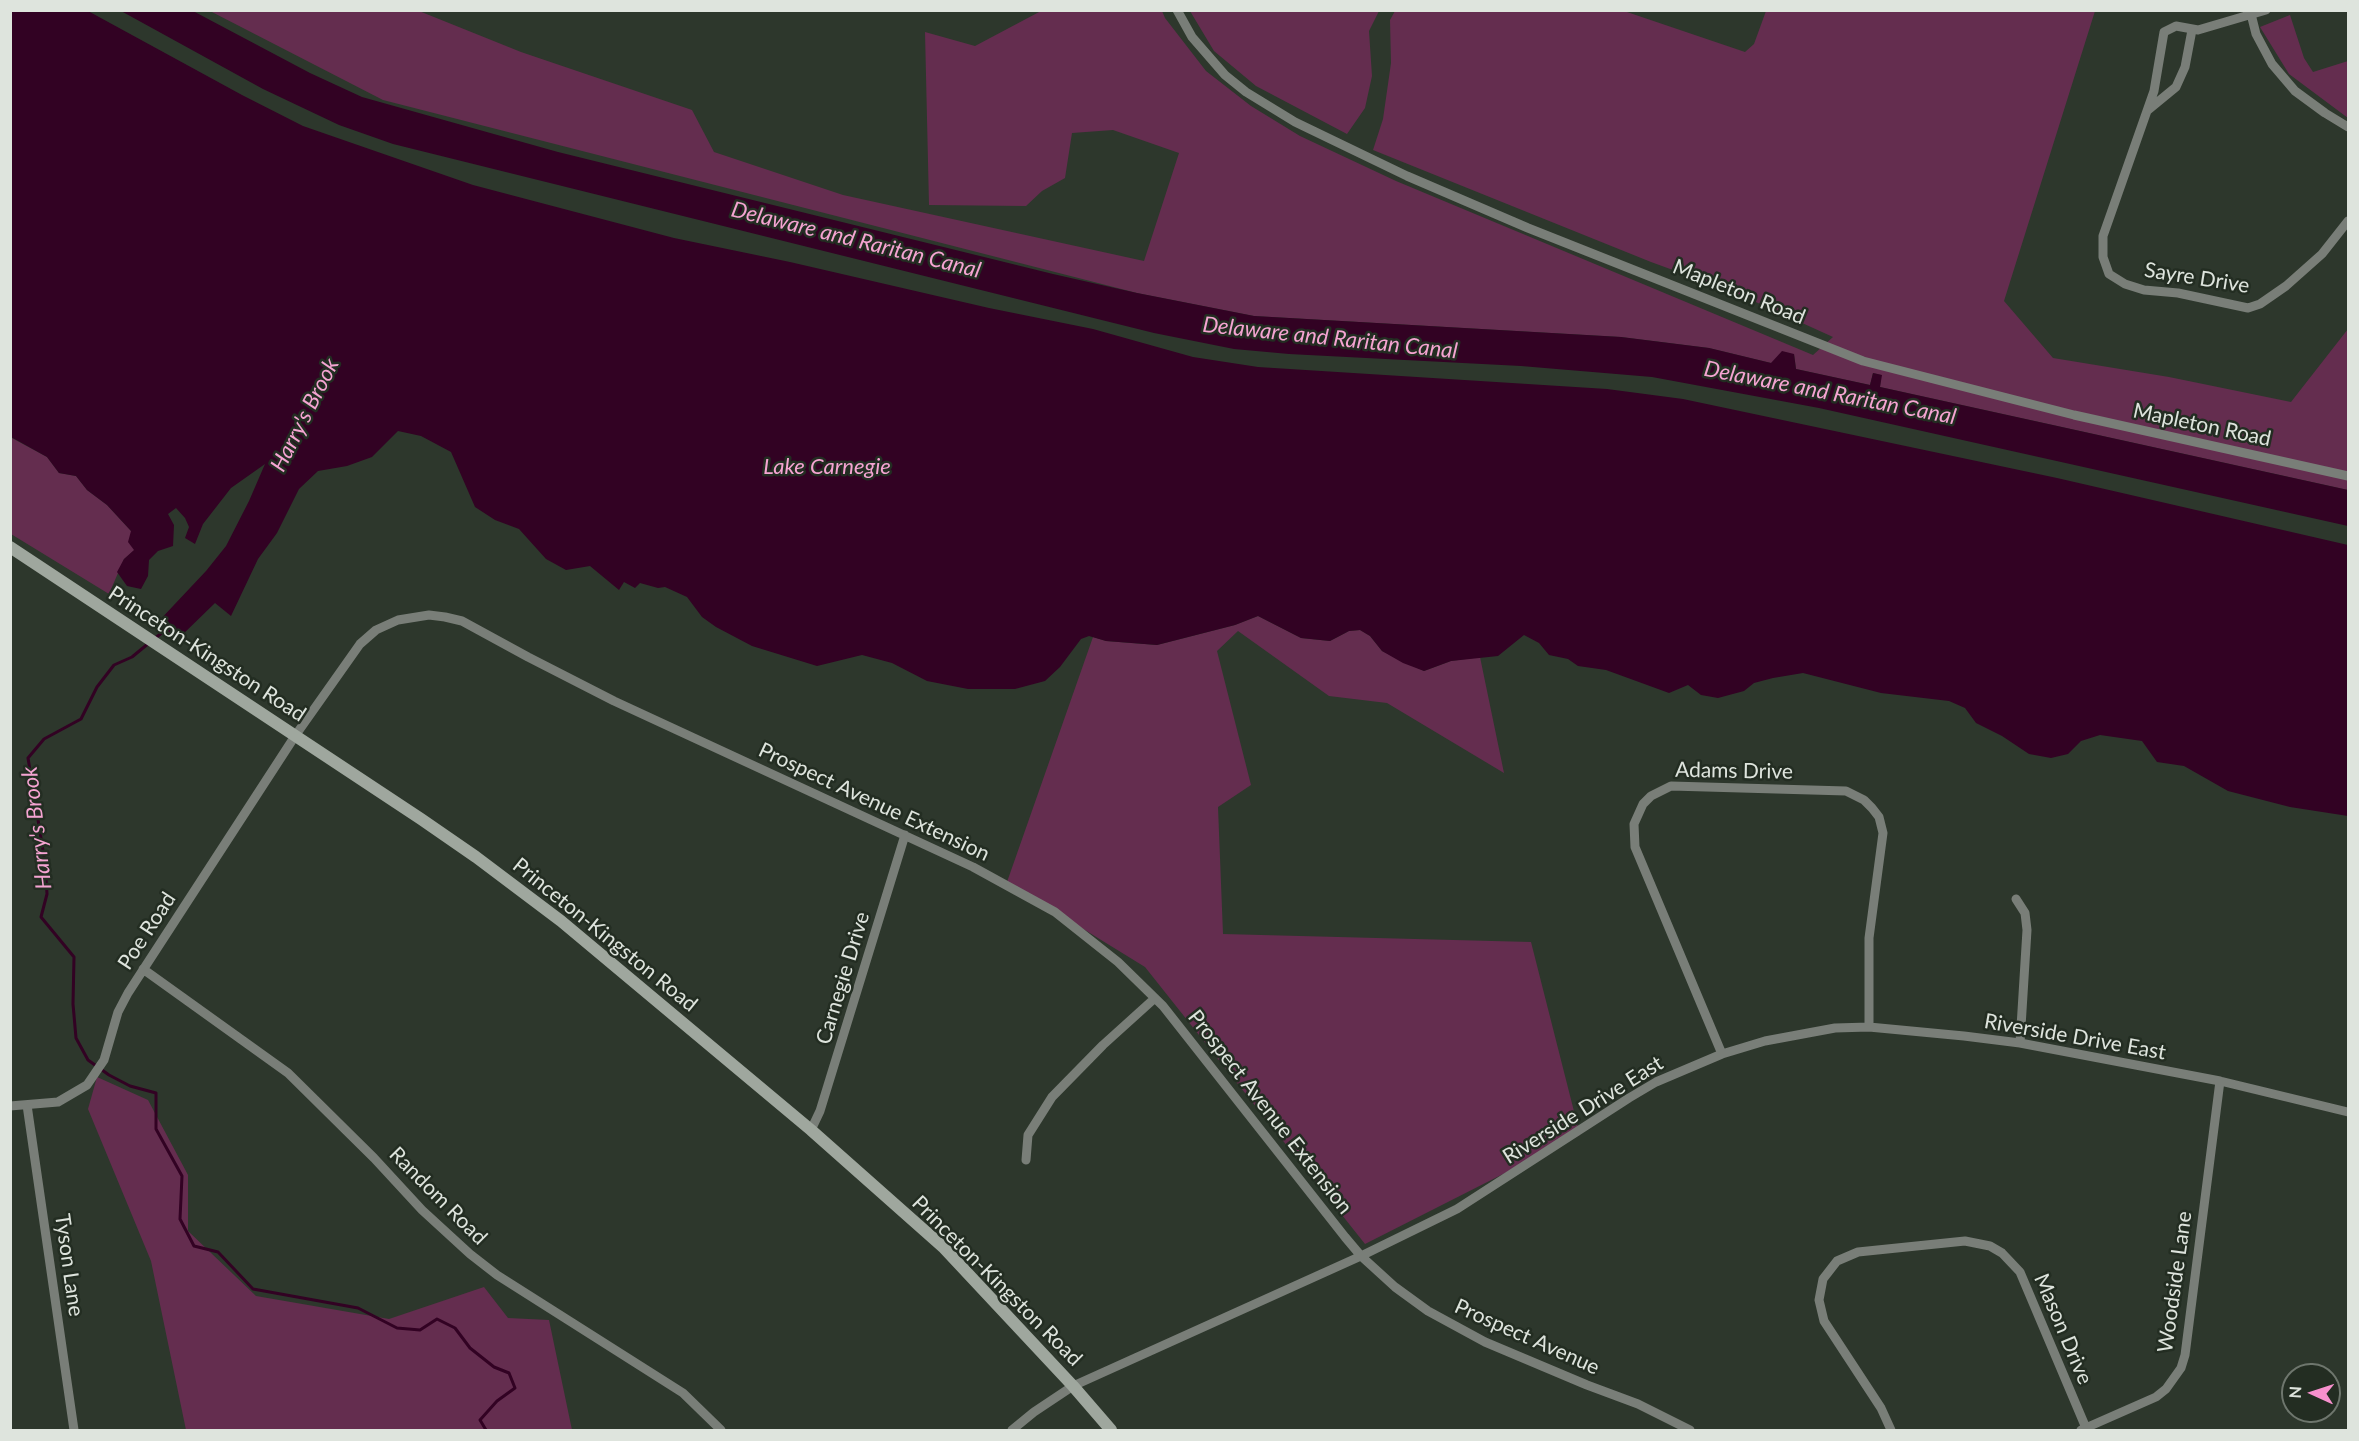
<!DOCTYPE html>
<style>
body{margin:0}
#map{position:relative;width:2359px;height:1441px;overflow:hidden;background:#2d372c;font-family:Lato,sans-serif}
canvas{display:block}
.frame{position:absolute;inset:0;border:12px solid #dee4dd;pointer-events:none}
.north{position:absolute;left:2281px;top:1363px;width:60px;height:60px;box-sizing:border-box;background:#232d22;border:2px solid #6e766d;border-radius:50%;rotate:273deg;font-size:16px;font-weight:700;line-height:24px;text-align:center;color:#dee4dd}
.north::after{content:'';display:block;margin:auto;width:21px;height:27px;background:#f790cd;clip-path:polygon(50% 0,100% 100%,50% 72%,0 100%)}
</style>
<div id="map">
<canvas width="2359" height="1441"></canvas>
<div class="frame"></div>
<div class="north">N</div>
</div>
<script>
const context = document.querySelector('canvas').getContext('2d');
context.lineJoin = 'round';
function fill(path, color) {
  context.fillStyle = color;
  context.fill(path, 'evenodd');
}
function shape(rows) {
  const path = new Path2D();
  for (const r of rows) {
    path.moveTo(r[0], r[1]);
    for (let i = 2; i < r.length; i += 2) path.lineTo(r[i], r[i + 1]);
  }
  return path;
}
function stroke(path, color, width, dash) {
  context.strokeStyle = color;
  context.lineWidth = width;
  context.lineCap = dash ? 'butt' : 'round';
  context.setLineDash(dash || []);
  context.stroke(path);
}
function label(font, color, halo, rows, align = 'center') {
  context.font = font + ' Lato,sans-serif';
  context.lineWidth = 5;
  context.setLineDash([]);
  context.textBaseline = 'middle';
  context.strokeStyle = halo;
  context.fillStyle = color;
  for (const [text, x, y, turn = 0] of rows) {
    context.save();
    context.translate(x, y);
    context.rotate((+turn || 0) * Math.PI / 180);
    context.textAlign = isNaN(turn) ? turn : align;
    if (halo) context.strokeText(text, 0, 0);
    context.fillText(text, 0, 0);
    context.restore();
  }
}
fill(shape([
 [210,11,419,11,521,52,692,110,714,152,843,195,1144,261,1179,153,1113,130,1072,133,1065,178,1042,191,1026,206,929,205,925,32,975,46,1041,11,1162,11,1165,18,1206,71,1251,106,1300,136,1396,181,1813,355,1833,337,1736,293,1651,262,1373,150,1383,119,1391,63,1390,20,1395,11,1624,11,1745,52,1754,44,1766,11,2095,11,2004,301,2053,358,2169,377,2291,402,2348,329,2348,490,1880,387,1881,375,1873,373,1870,385,1796,369,1794,354,1771,363,1709,348,1621,337,1254,316,1137,293,383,100],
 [1190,11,1379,11,1369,31,1372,76,1365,108,1347,134,1256,86,1214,51],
 [2290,15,2304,58,2313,72,2348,61,2348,118,2289,74,2260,27],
 [10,437,47,457,59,473,76,476,87,490,107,505,131,531,135,550,124,559,109,594,11,534],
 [1258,616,1301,638,1330,641,1349,631,1360,630,1370,636,1382,651,1424,671,1451,661,1480,657,1504,773,1387,703,1329,696,1238,631,1217,651,1251,785,1218,807,1223,934,1531,942,1580,1135,1365,1244,1145,967,1007,882,1093,637,1106,641,1157,645,1235,625],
 [97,1077,148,1100,188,1175,188,1231,256,1296,389,1319,484,1287,508,1318,549,1320,572,1430,186,1430,151,1261,88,1109]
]), '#642d4f');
fill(shape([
 [11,10,88,11,242,95,303,126,473,185,674,238,790,262,989,308,1093,329,1193,357,1258,367,1607,389,1683,399,2057,478,2348,545,2348,816,2290,807,2228,791,2184,766,2157,762,2142,741,2100,735,2081,741,2068,754,2051,758,2029,754,2002,736,1976,723,1965,708,1949,701,1881,693,1803,673,1773,678,1754,683,1744,691,1718,698,1701,695,1688,685,1669,693,1606,670,1578,666,1568,659,1549,655,1539,643,1524,635,1498,656,1451,661,1424,671,1403,663,1382,651,1370,636,1360,630,1349,631,1330,641,1301,638,1258,616,1235,625,1157,645,1106,641,1089,636,1081,639,1060,667,1045,681,1015,689,968,689,927,681,892,663,862,655,817,666,752,646,716,627,702,617,687,597,665,587,658,588,640,583,635,588,624,582,619,590,590,566,566,570,546,559,519,529,495,520,475,507,451,452,421,436,398,431,372,457,347,466,318,471,299,489,277,533,258,559,231,616,215,603,178,639,157,623,206,571,226,546,249,501,265,464,231,488,203,524,195,544,185,538,189,527,185,518,176,508,168,514,174,525,173,546,158,551,149,560,148,576,141,589,127,586,117,572,124,559,134,550,128,542,131,531,107,505,87,490,76,476,59,473,47,457,11,437],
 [121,11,193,11,310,73,362,97,558,152,1053,274,1137,293,1254,316,1621,337,1709,348,1771,363,1782,351,1794,354,1796,369,1870,385,1873,373,1882,375,1880,387,2348,490,2348,526,1819,408,1652,377,1521,366,1289,354,1234,349,1154,333,393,144,339,125,263,89]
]), '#320223');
stroke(shape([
 [154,639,168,628],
 [149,643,132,657,114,665,97,687,81,719,44,739,28,758,45,863,47,894,41,917,74,957,73,1004,76,1038,88,1060,109,1075,130,1086,156,1093,156,1129,182,1176,180,1219,194,1246,218,1252,253,1289,358,1308,397,1328,420,1330,437,1319,455,1328,470,1348,494,1367,509,1373,515,1388,497,1401,480,1420,486,1430]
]), '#320223', 3);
stroke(shape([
 [1177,10,1192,37,1225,75,1246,92,1295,122,1407,176,1528,228,1863,361,2074,415,2348,476],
 [2250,10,2256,34,2272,64,2295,91,2325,113,2348,127],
 [2266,10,2198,30,2176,26,2164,32,2154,91,2103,236,2103,257,2109,274,2125,284,2144,290,2178,293,2248,308,2260,304,2286,286,2322,254,2348,221],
 [2148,110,2176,87,2185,67,2192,30],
 [2016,899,2025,913,2027,930,2020,1043],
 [143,969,288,1073,374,1158,422,1210,470,1254,497,1275,683,1393,721,1430],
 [1722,1054,1635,847,1634,824,1643,804,1651,796,1671,786,1846,791,1864,800,1872,808,1879,817,1883,833,1869,938,1869,1027],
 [27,1105,74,1430],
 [10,1106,58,1102,87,1085,104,1060,118,1012,128,993,295,736,360,644,376,630,398,620,429,615,445,617,462,621,528,657,614,701,973,867,1055,912,1118,962,1163,1006,1345,1237,1361,1256,1395,1287,1428,1311,1485,1342,1587,1385,1638,1404,1690,1430],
 [811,1130,820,1111,905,835],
 [1026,1160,1028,1135,1052,1097,1103,1045,1155,998],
 [1012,1430,1034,1412,1073,1386,1361,1256,1457,1209,1629,1098,1656,1082,1722,1054,1765,1041,1835,1028,1869,1027,1964,1036,2020,1043,2220,1081,2348,1112],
 [1891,1430,1881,1408,1824,1321,1819,1300,1823,1279,1837,1261,1858,1252,1965,1241,1990,1246,2002,1253,2020,1272,2086,1428],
 [2081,1430,2156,1397,2166,1389,2181,1368,2185,1355,2220,1081]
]), '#797e78', 9);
stroke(shape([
 [10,547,421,819,476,857,561,921,811,1130,943,1247,1073,1386,1111,1430]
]), '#9fa79e', 12);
label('21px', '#dee4dd', '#232d22', [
 ["Sayre Drive",2197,278,9],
 ["Mapleton Road",1739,292,22],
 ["Mapleton Road",2202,425,12],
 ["Princeton-Kingston Road",207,654,33],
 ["Adams Drive",1734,771,1],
 ["Prospect Avenue Extension",874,802,25],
 ["Poe Road",147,931,-57],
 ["Princeton-Kingston Road",605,935,39],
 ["Carnegie Drive",843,978,-73],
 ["Riverside Drive East",2075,1037,10],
 ["Riverside Drive East",1583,1110,-32],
 ["Prospect Avenue Extension",1270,1112,52],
 ["Random Road",438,1196,45],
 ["Tyson Lane",69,1265,82],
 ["Princeton-Kingston Road",997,1281,45],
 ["Woodside Lane",2175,1282,-82],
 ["Mason Drive",2063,1329,67],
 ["Prospect Avenue",1527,1337,24]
]);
label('italic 22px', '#f5a4d2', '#232d22', [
 ["Delaware and Raritan Canal",856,240,14],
 ["Delaware and Raritan Canal",1330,338,6],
 ["Delaware and Raritan Canal",1830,393,11],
 ["Harry's Brook",305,415,-63],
 ["Lake Carnegie",827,467],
 ["Harry's Brook",37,828,-97]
]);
</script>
